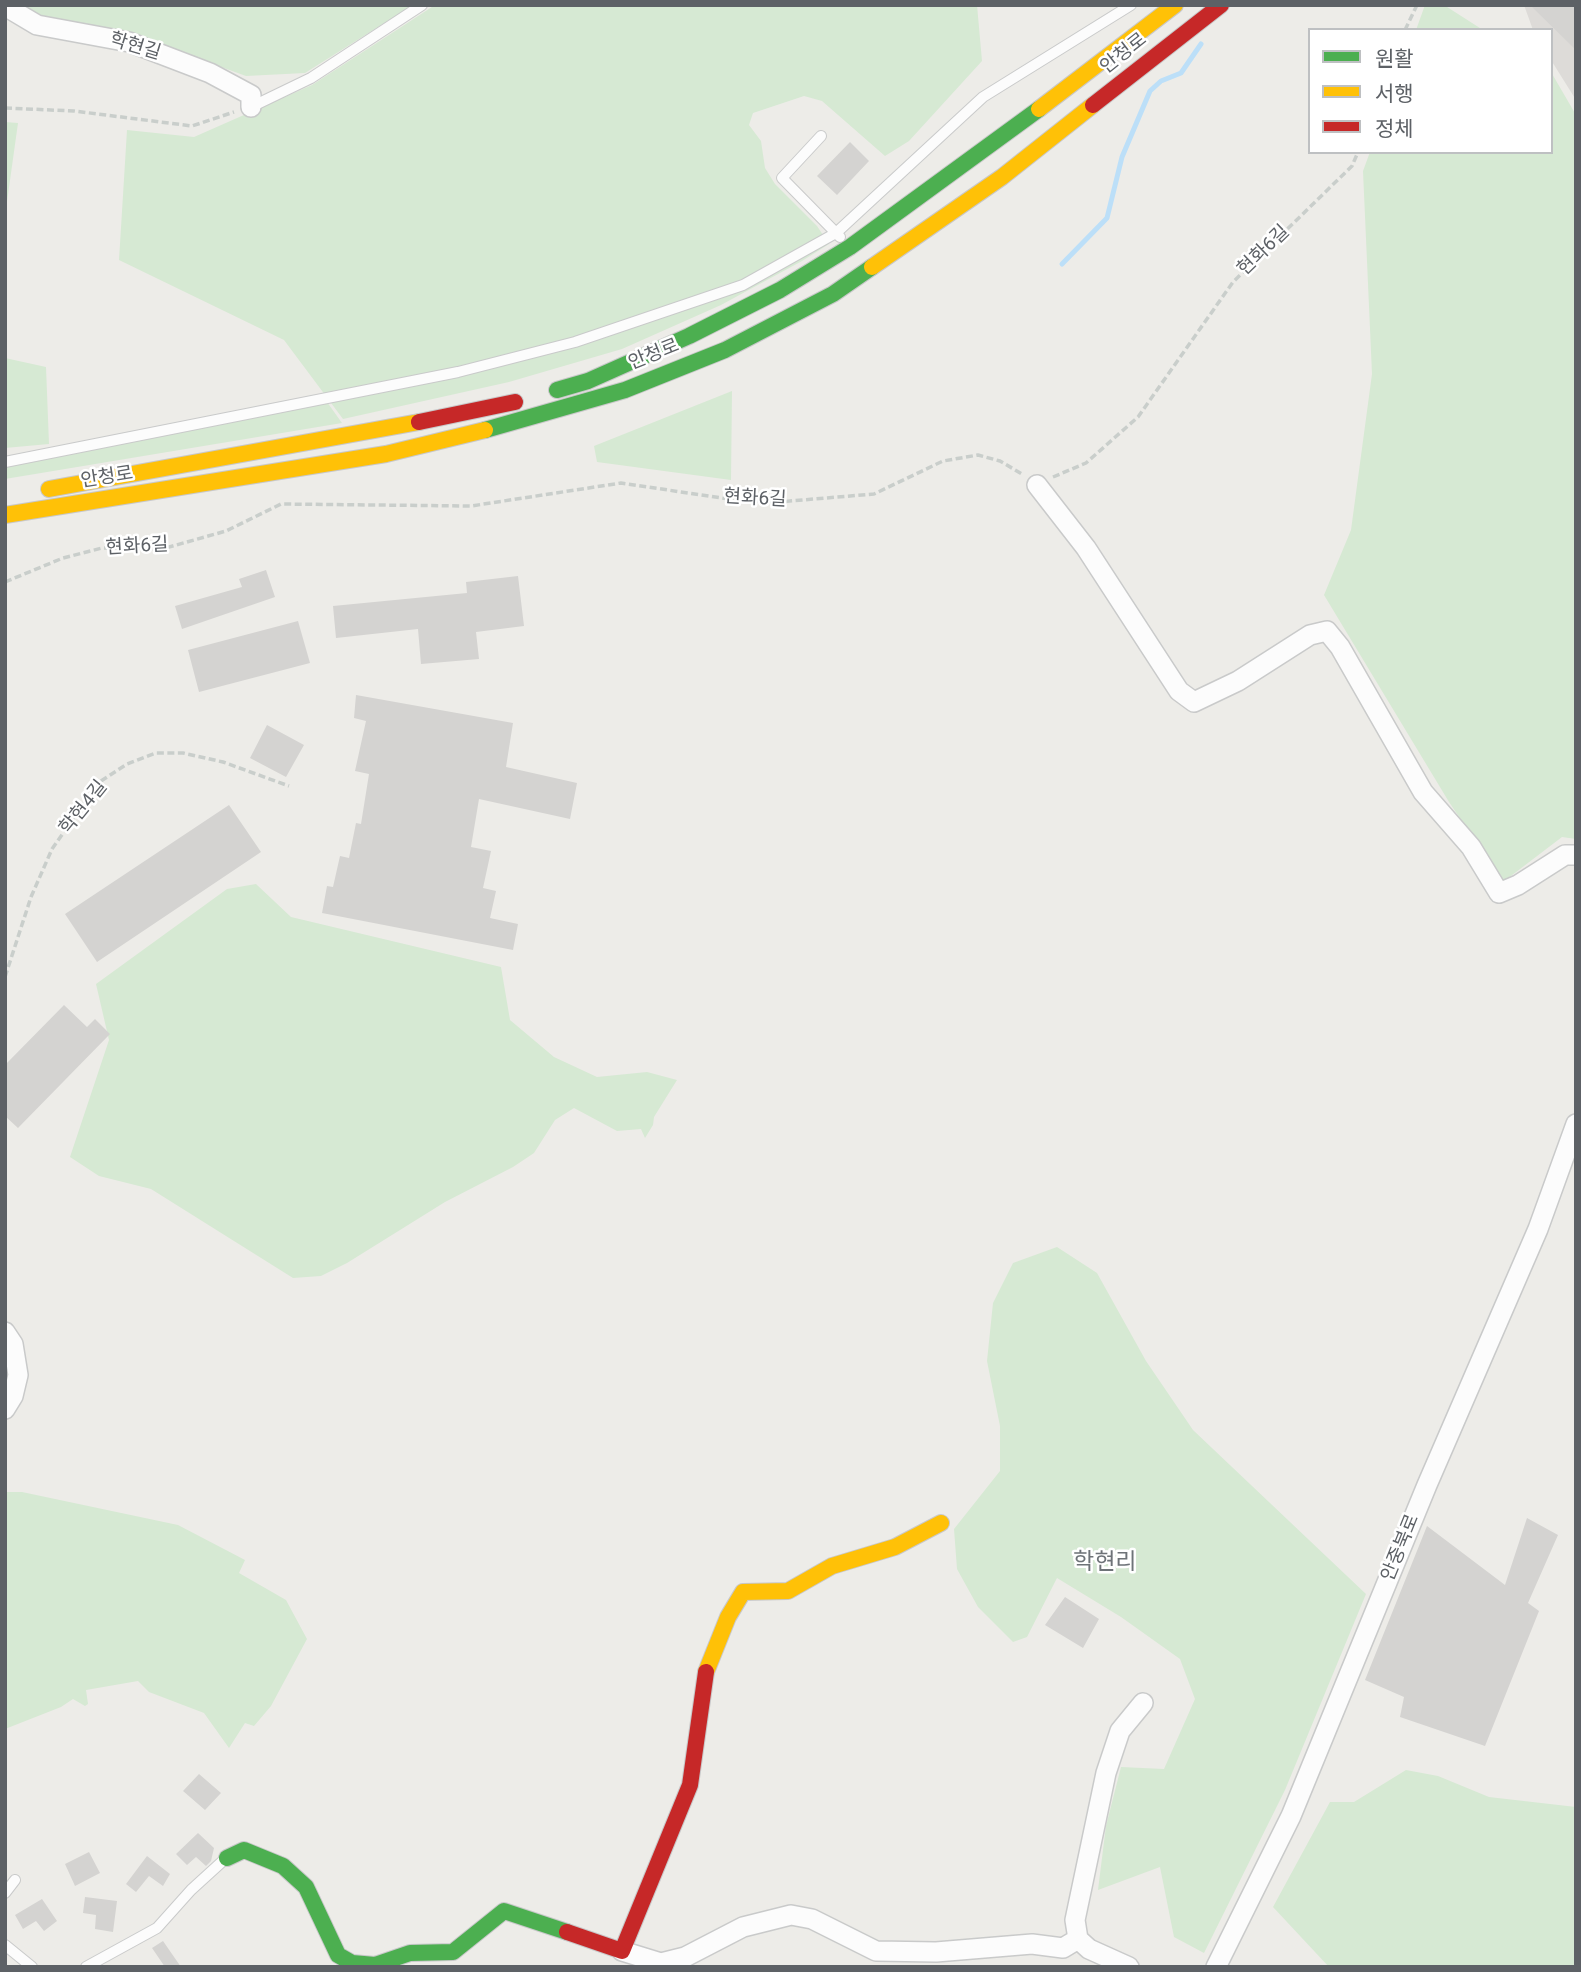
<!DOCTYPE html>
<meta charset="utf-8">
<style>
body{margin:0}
#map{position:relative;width:1581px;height:1972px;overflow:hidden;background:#edece8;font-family:Roboto,"Noto Sans KR",sans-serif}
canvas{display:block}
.frame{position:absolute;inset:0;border:7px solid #5d6166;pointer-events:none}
.legend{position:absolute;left:1308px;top:28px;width:245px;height:126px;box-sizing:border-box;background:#fff;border:2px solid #bec0c2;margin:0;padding:9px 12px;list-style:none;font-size:21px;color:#5d6166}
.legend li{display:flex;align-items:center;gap:14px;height:35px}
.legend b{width:35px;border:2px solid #bec0c2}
</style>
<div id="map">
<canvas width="1581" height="1972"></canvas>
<div class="frame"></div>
<ul class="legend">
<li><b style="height:9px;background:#4caf50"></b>원활</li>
<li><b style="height:9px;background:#ffc107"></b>서행</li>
<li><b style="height:9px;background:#c62828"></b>정체</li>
</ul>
</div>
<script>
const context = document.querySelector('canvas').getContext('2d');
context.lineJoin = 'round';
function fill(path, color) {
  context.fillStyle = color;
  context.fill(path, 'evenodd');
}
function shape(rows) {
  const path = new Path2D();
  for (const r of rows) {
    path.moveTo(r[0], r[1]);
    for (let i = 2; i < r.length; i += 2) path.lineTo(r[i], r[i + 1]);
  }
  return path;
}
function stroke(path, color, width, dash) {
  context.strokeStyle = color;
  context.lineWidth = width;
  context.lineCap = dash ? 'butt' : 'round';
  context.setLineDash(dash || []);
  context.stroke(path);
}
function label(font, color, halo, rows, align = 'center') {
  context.font = font + ' Roboto,"Noto Sans KR",sans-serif';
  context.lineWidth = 5;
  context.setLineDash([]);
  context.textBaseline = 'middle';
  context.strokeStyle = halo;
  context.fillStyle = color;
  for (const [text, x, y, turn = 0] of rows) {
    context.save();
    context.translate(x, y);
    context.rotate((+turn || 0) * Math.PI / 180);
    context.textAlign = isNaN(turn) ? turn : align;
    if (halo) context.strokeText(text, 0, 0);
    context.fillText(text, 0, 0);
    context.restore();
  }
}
fill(shape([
 [1524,5,1576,5,1576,100,1551,60,1551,30,1533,30]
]), '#dddbd8');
fill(shape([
 [19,5,413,5,305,73,246,76,133,35,39,18],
 [435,5,977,5,982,61,909,141,885,156,822,101,804,96,753,113,749,125,761,141,765,168,775,184,817,226,829,244,802,261,721,305,622,349,509,382,343,419,284,340,119,260,127,130,194,137,312,85],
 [1425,5,1444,5,1483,30,1416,30],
 [1551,72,1576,115,1576,839,1562,837,1503,882,1449,802,1324,595,1351,530,1372,374,1363,171,1370,152,1551,152],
 [5,122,18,123,5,216],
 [5,358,46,367,49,444,5,448],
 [732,391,731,480,597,462,594,446],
 [327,402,342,423,5,479,5,467],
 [256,884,291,917,501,967,510,1020,554,1057,597,1077,647,1072,677,1080,654,1117,653,1125,645,1138,641,1129,617,1131,574,1108,555,1120,534,1153,513,1167,445,1202,347,1263,321,1276,293,1278,151,1189,99,1176,70,1157,109,1040,96,984,227,889],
 [1057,1247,1097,1273,1146,1361,1193,1430,1366,1594,1285,1790,1204,1953,1174,1937,1160,1867,1098,1890,1106,1826,1121,1767,1164,1769,1195,1699,1180,1659,1121,1617,1057,1578,1027,1637,1013,1642,978,1607,957,1569,954,1529,1000,1471,1000,1426,987,1361,993,1303,1013,1263],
 [5,1492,22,1492,178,1525,245,1560,239,1573,286,1600,307,1639,271,1706,254,1726,245,1723,229,1748,204,1713,149,1692,138,1681,86,1690,88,1704,85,1706,73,1699,61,1707,5,1729],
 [1406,1770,1438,1776,1489,1797,1576,1807,1576,1967,1329,1967,1273,1907,1330,1802,1354,1802]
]), '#d6e9d3');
stroke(shape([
 [1062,264,1107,218,1122,157,1150,91,1161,81,1181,73,1201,44]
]), '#bcdff8', 5);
fill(shape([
 [1530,5,1576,5,1576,50],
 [850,142,869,161,837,195,817,176],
 [266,570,275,597,182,629,175,606,242,587,239,579],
 [518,576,524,626,476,632,479,659,421,664,418,629,336,638,333,606,467,593,466,582],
 [298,621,310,663,199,692,188,650],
 [356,695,513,723,506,767,577,783,570,819,479,799,471,847,491,851,483,888,496,891,490,918,518,924,513,950,322,913,327,886,333,887,340,856,349,858,356,823,361,824,369,774,355,771,366,721,354,718],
 [267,725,304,745,286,777,250,758],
 [229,805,261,852,97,962,65,914],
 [64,1005,87,1027,95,1019,110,1034,18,1128,5,1116,5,1065],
 [1527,1518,1558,1535,1528,1603,1539,1611,1485,1746,1400,1717,1404,1697,1365,1680,1427,1526,1505,1585],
 [1065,1597,1099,1619,1083,1648,1045,1625],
 [199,1774,221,1793,205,1810,183,1791],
 [198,1833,214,1848,211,1861,206,1866,196,1857,187,1865,176,1854],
 [89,1852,100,1873,75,1886,65,1864],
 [147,1856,170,1874,163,1886,149,1876,136,1892,126,1884],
 [85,1897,117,1901,113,1932,95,1929,96,1915,83,1913],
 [42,1899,57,1921,44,1931,36,1921,23,1929,15,1915],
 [163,1941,181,1967,165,1967,152,1948]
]), '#d4d3d1');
const lane = shape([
 [251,107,311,78,422,5],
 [821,136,782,178,840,237],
 [5,462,458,372,575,342,743,285,836,233,983,97,1131,5],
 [5,1893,15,1880],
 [5,1945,32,1967],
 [86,1967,157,1928,191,1890,225,1859]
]);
const street = shape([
 [5,6,37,25,129,42,210,73,251,95,251,107],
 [1037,485,1086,548,1179,691,1194,702,1238,681,1310,635,1327,631,1340,647,1423,792,1471,847,1499,893,1518,885,1565,855,1576,855],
 [5,1332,13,1344,18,1375,13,1396,5,1409],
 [622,1951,661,1963,685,1957,743,1927,791,1915,812,1919,876,1951,936,1952,1032,1944,1063,1948,1078,1939],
 [1129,1967,1089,1949,1078,1939,1075,1920,1106,1773,1120,1731,1143,1703],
 [1216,1967,1291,1816,1427,1485,1538,1229,1576,1124]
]);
const fast = shape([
 [557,390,588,381,689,336,780,290,850,247,1039,109],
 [485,430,625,390,725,350,833,294,872,267],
 [227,1858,244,1850,283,1866,306,1887,338,1955,352,1963,375,1965,410,1953,453,1952,504,1911,567,1932]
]);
const slow = shape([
 [1039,109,1175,5],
 [872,267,1002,177,1093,105],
 [49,489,419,422],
 [5,515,386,454,485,430],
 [706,1672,728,1617,743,1592,788,1591,832,1566,895,1547,941,1523]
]);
const jam = shape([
 [1093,105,1221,5],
 [419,422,515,402],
 [567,1932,622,1951,690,1785,706,1672]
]);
stroke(lane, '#c9caca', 12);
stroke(street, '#c9caca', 22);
stroke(fast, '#c8c8c9', 18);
stroke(slow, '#c8c8c9', 18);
stroke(jam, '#c8c8c9', 18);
stroke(shape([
 [1405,30,1417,5],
 [5,108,74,111,192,126,234,112],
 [1053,477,1086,463,1138,417,1233,282,1352,166,1358,152],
 [5,582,63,558,102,548,162,549,226,531,281,504,471,506,621,483,735,500,778,502,874,494,943,461,978,455,1000,461,1022,474],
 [5,977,31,897,52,849,98,783,127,764,156,753,183,753,223,762,289,786]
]), '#c9cecb', 3.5, [7, 3.5]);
stroke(lane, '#fcfcfc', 10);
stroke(street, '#fcfcfc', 19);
stroke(fast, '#4caf50', 16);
stroke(slow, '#ffc107', 16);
stroke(jam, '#c62828', 16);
label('19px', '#5d6166', '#fff', [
 ["학현길",135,47,17],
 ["안청로",1124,54,-38],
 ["현화6길",1264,251,-44],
 ["안청로",654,355,-22],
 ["안청로",107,478,-9],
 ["현화6길",755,499,3],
 ["현화6길",137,547,-3],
 ["학현4길",84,808,-51],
 ["안중북로",1401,1548,-68]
]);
label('23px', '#6e7378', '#fff', [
 ["학현리",1105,1563]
]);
</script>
